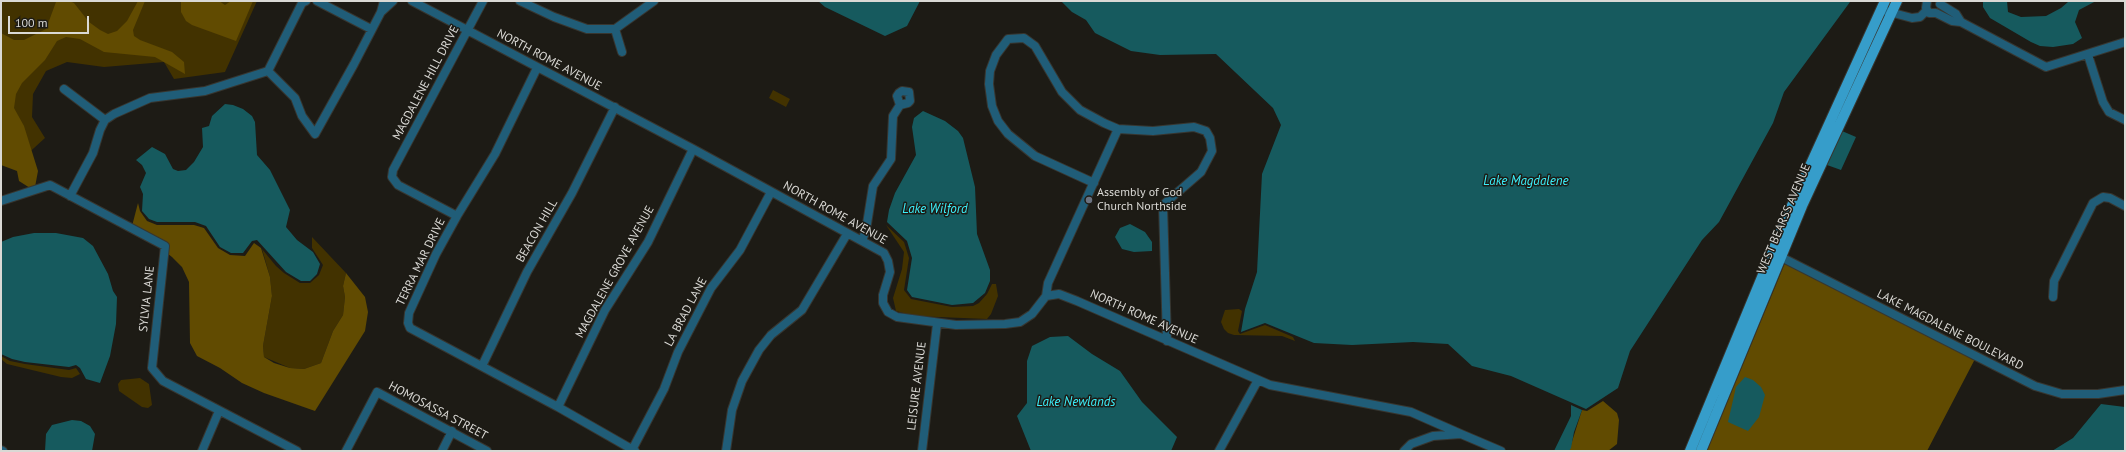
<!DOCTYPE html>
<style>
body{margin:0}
#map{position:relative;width:2126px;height:452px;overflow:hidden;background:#1d1b15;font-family:"PT Sans",sans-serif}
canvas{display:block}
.frame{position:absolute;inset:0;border:2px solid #dad9d5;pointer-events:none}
.scale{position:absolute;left:8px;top:16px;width:81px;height:18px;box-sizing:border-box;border:2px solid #dad9d5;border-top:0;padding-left:5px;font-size:12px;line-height:14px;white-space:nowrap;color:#dad9d5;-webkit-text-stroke:3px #1d1b15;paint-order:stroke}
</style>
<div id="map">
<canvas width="2126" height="452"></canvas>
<div class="frame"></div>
<div class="scale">100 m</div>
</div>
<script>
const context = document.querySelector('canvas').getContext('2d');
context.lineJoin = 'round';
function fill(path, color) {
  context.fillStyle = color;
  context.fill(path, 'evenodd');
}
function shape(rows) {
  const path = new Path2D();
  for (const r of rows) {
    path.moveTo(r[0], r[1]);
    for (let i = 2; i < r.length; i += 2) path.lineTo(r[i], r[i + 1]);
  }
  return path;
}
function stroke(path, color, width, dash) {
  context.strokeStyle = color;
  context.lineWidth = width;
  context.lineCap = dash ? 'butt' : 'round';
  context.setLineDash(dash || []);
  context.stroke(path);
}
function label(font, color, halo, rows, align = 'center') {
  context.font = font + ' "PT Sans",sans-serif';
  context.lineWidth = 3;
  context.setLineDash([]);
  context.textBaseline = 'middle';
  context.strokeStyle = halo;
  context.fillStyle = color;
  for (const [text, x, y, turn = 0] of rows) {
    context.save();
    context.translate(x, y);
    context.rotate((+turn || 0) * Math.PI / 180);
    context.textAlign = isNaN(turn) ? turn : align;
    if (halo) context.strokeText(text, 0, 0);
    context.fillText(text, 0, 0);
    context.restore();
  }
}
fill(shape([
 [1,1,257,1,225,72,174,79,164,62,104,67,67,62,46,71,33,94,32,117,45,138,23,158,1,161],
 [773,90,790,99,786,107,769,98],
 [886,225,904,242,909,258,904,290,911,299,952,307,973,306,979,303,987,294,992,284,996,284,998,296,991,314,987,319,914,316,896,311,893,298,902,269,904,252],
 [312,237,346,273,343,286,345,297,343,315,333,331,321,363,304,369,290,368,264,357,263,346,272,296,270,277,262,249,276,266,284,273,300,283,310,283,319,275,323,265,312,248],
 [1239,309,1242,311,1238,331,1240,334,1265,325,1293,337,1295,341,1282,336,1234,335,1228,333,1224,329,1221,322,1225,310],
 [1,356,10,361,25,364,69,370,76,368,80,374,72,378,61,377,7,364,1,359],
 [140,378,149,384,152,405,148,408,142,407,119,391,118,384,121,380]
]), '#423200');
fill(shape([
 [69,1,74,3,89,22,100,30,108,34,117,31,127,21,138,1,145,1,133,30,134,36,140,40,172,52,184,62,185,74,155,57,104,52,80,39,66,37,57,41,45,60,22,83,16,94,14,108,24,126,38,171,35,187,30,188,19,181,17,171,1,165,1,33,14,40,24,40,46,29,56,2],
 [181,1,219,1,225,5,231,1,253,1,236,41,192,25,186,21,181,12],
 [138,203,140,211,147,221,157,225,194,225,204,228,218,248,230,255,245,256,254,243,261,248,270,277,272,296,263,346,264,357,274,363,290,368,304,369,321,363,333,331,343,315,345,297,343,286,346,273,365,297,368,312,365,331,315,411,264,393,242,383,220,368,197,356,190,343,189,282,182,267,172,257,132,226],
 [1785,263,1975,359,1927,451,1707,451],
 [1603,401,1617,413,1619,420,1617,444,1608,451,1569,451,1582,410,1587,411]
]), '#614b01');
fill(shape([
 [818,1,920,1,907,26,885,36,825,7],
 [1061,1,1850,1,1850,2,1784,92,1773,123,1719,222,1702,240,1630,351,1618,388,1586,409,1511,376,1472,366,1448,344,1413,342,1352,345,1314,343,1265,323,1241,332,1245,309,1257,272,1262,174,1281,125,1273,108,1216,54,1160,55,1131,51,1095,33,1086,20,1072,12],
 [1983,1,2007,1,2008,12,2021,17,2046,16,2061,8,2068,2,2096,1,2079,10,2075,22,2082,38,2073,44,2053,47,2040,46,2031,42,1990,18,1983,7],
 [225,104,233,105,243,109,252,116,255,122,257,155,270,170,290,210,286,227,297,240,313,252,320,264,317,274,310,281,301,281,286,272,257,240,252,241,243,253,231,253,220,247,206,226,195,222,157,222,149,219,142,211,143,194,140,187,146,173,142,165,136,160,152,147,165,154,173,169,178,171,186,170,194,162,203,147,202,128,209,126,212,116],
 [923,111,945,121,958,131,963,138,975,187,977,234,990,270,990,281,985,293,973,303,952,305,912,297,907,290,912,258,907,241,887,222,889,210,895,193,916,155,912,127,914,118],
 [1842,131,1856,137,1841,170,1827,165],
 [1130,224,1145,232,1152,242,1152,251,1134,252,1122,249,1115,237,1120,228],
 [34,233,56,233,83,238,93,246,108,274,113,291,117,297,116,324,110,356,100,383,86,379,80,368,76,365,69,367,25,362,12,359,1,354,1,242,13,237],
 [1068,336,1092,354,1120,371,1142,402,1177,437,1171,451,1031,451,1017,416,1027,403,1027,361,1032,346,1050,337],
 [1745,377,1753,380,1761,387,1765,395,1759,417,1748,431,1728,422,1736,387],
 [2101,404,2125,407,2125,451,2052,451,2073,438],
 [1571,405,1582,410,1574,432,1571,448,1569,451,1554,451,1571,416],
 [72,420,81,421,90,426,95,434,92,451,45,451,46,434,52,425]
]), '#165a5e');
const minor = shape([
 [317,1,371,29],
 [412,1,693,149,884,253,888,261,890,272,883,295,883,303,888,312,897,317,956,325,1005,324,1020,322,1032,314,1046,296,1059,294,1077,301,1270,385,1411,412,1461,434],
 [520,1,554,17,587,29,615,29,654,1],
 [1927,1,1926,8,1929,13,1936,13,1952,21,1961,22,1956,14,1940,4],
 [1882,10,1912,18,1920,17,1927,10],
 [381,12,393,1],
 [1961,22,2046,67,2125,42],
 [615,29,622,52],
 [2088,55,2103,102,2109,112,2125,120],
 [537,68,495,154,457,216,436,254,409,313,408,323,410,328,558,407,635,451],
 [268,71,295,98,302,116,315,134,354,64,381,12,384,1],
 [268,71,302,3,306,1],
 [64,89,105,120],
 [1094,183,1035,156,1008,134,998,121,992,106,989,84,990,71,996,55,1008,39,1024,38,1035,46,1062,92,1080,110,1104,123,1118,129,1153,131,1194,127,1206,131,1210,138,1212,151,1201,172,1163,205,1167,341],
 [70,196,93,153,100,130,105,120,114,114,150,98,205,91,268,71],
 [1,201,50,185,165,246,152,368,163,381,297,451],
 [457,216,398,185,392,177,393,170,483,1],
 [862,241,866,230,873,186,891,159,893,116,900,105,908,103,910,101,909,92,902,91,899,93,897,96,900,105],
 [1777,255,2035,386,2062,394,2098,394,2125,390],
 [1046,296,1048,283,1118,129],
 [2053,297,2054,281,2093,203,2103,197,2110,198,2125,206],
 [482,366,527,272,572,193,615,107],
 [558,407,605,310,648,242,693,149],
 [1,450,3,451],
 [632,450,664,389,678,352,711,288,740,250,771,192],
 [202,451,219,411],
 [346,451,377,392,487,451],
 [442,451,452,431],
 [726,451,732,410,742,381,759,350,771,335,802,310,847,234],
 [922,451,937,324],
 [1219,451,1258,380],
 [1404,451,1411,444,1433,436,1461,434,1501,451]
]);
const major = shape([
 [1690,451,1789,212,1885,1],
 [1701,451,1802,206,1897,1]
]);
stroke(minor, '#373630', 10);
stroke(major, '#373630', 12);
stroke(minor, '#205d78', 8);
stroke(major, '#369dca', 10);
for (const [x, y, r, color] of [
 [1089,200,4,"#6b7280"]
]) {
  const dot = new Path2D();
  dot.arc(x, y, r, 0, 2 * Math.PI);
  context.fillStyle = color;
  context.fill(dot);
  stroke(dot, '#1d1b15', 1.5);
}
label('12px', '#dad9d5', '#1d1b15', [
 ["NORTH ROME AVENUE",549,60,28],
 ["MAGDALENE HILL DRIVE",426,83,-62],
 ["NORTH ROME AVENUE",835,213,29],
 ["WEST BEARSS AVENUE",1784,219,-67],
 ["BEACON HILL",537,231,-60],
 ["TERRA MAR DRIVE",421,262,-64],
 ["MAGDALENE GROVE AVENUE",615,272,-61],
 ["SYLVIA LANE",147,299,-84],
 ["LA BRAD LANE",686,312,-62],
 ["NORTH ROME AVENUE",1144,317,24],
 ["LAKE MAGDALENE BOULEVARD",1950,330,27],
 ["LEISURE AVENUE",917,386,-83],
 ["HOMOSASSA STREET",438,411,28]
]);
label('12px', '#dad9d5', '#1d1b15', [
 ["Assembly of God",1097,193],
 ["Church Northside",1097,207]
], 'left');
label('italic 13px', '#3bf0fb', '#1d1b15', [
 ["Lake Magdalene",1526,181],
 ["Lake Wilford",935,209],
 ["Lake Newlands",1076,402]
]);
</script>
